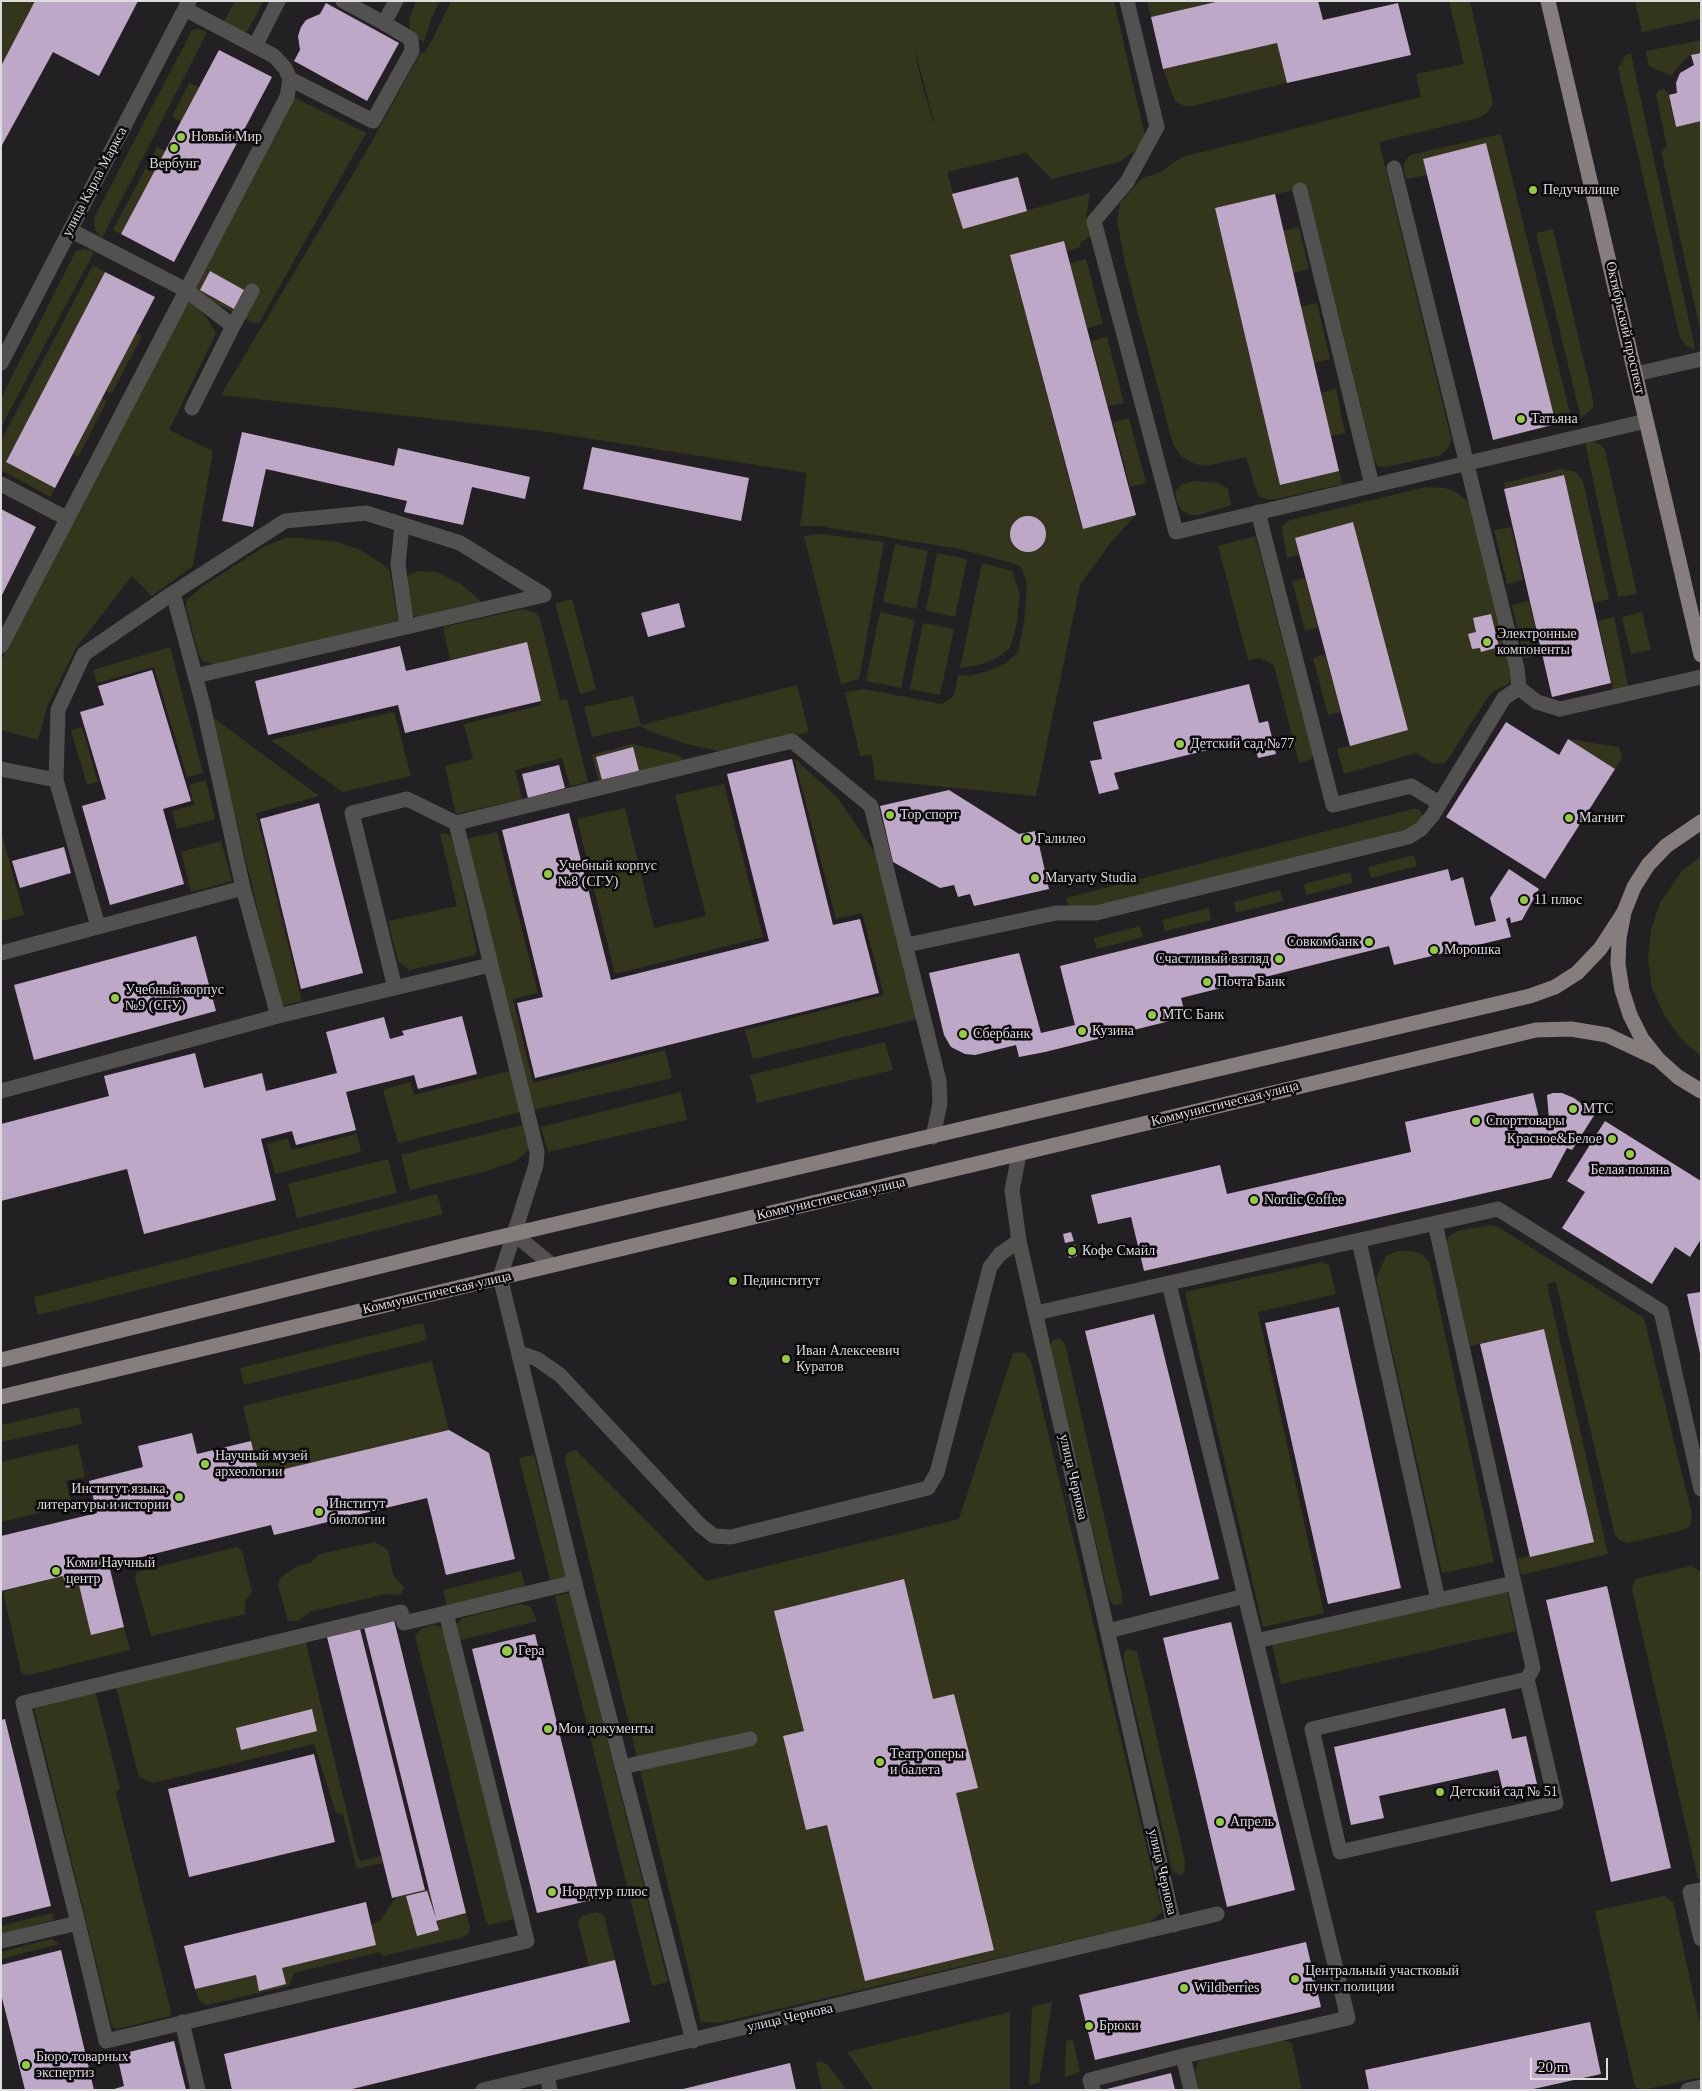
<!DOCTYPE html>
<meta charset="utf-8">
<style>
body{margin:0}
#map{position:relative;width:1702px;height:2091px;overflow:hidden;background:#232024;font-family:"Times New Roman",serif}
canvas{display:block}
.frame{position:absolute;inset:0;border:2px solid #dddbde;pointer-events:none}
.scale{position:absolute;left:1530px;top:2058px;width:78px;height:22px;box-sizing:border-box;border:2px solid #dddbde;border-top:0;padding-left:6px;font-size:15px;line-height:18px;white-space:nowrap;color:#dddbde;-webkit-text-stroke:4px #0c0a0c;paint-order:stroke}
</style>
<div id="map">
<canvas width="1702" height="2091"></canvas>
<div class="frame"></div>
<div class="scale">20 m</div>
</div>
<script>
const context = document.querySelector('canvas').getContext('2d');
context.lineJoin = 'round';
function fill(path, color) {
  context.fillStyle = color;
  context.fill(path, 'evenodd');
}
function shape(rows) {
  const path = new Path2D();
  for (const r of rows) {
    if (r.length === 3) {
      path.moveTo(r[0] + r[2], r[1]);
      path.arc(r[0], r[1], r[2], 0, 2 * Math.PI);
      continue;
    }
    path.moveTo(r[0], r[1]);
    for (let i = 2; i < r.length; i += 2) path.lineTo(r[i], r[i + 1]);
  }
  return path;
}
function stroke(path, color, width, dash) {
  context.strokeStyle = color;
  context.lineWidth = width;
  context.lineCap = dash ? 'butt' : 'round';
  context.setLineDash(dash || []);
  context.stroke(path);
}
function label(font, color, halo, rows, align = 'center') {
  context.font = font + ' "Times New Roman",serif';
  context.lineWidth = 5;
  context.setLineDash([]);
  context.textBaseline = 'middle';
  context.strokeStyle = halo;
  context.fillStyle = color;
  for (const [text, x, y, turn = 0] of rows) {
    context.save();
    context.translate(x, y);
    context.rotate((+turn || 0) * Math.PI / 180);
    context.textAlign = isNaN(turn) ? turn : align;
    if (halo) context.strokeText(text, 0, 0);
    context.fillText(text, 0, 0);
    context.restore();
  }
}
fill(shape([
 [1,1,35,1,1,66],
 [235,1,264,1,245,35,223,23],
 [416,1,440,1,431,20,424,42,413,35,410,30,409,20],
 [451,1,1114,1,1144,132,1145,137,1135,151,1119,162,1052,179,1026,153,947,172,963,228,1090,193,1086,217,1092,235,1080,243,1080,247,1067,251,1064,241,1010,255,1082,529,1136,515,1111,542,1080,585,1036,796,875,780,872,755,860,756,845,692,864,689,942,704,954,696,958,675,969,676,985,672,1006,663,1018,652,1024,623,1027,584,1022,568,1016,564,960,549,819,526,800,526,807,473,541,431,221,395,366,152,421,52,424,53,433,38],
 [913,43,934,122,933,122,921,80],
 [1147,1,1220,1,1151,17],
 [1449,1,1470,1,1493,104,1486,114,1478,118,1379,142,1451,438,1449,447,1441,455,1386,467,1378,466,1374,460,1307,187,1215,208,1280,485,1339,471,1343,484,1276,499,1267,499,1258,496,1246,457,1206,466,1195,464,1182,457,1173,444,1126,268,1117,221,1120,203,1142,178,1159,173,1182,157,1421,97,1416,74,1464,64],
 [1635,1,1699,1,1701,19,1642,32],
 [197,29,207,32,102,238,95,230,94,218,192,30],
 [1701,40,1701,53,1691,55,1684,60,1671,76,1649,66,1646,51],
 [1277,43,1287,83,1192,106,1183,106,1175,101,1163,69],
 [1631,54,1695,349,1686,346,1680,338,1618,68,1626,55],
 [189,83,199,87,181,122,172,117],
 [1658,90,1664,89,1668,93,1675,127,1701,121,1701,334,1662,155,1662,151,1667,147,1656,94],
 [293,97,366,133,259,323,254,323,204,297,195,287],
 [1501,134,1572,421,1556,424,1486,144,1423,159,1427,175,1406,179,1404,171,1404,163,1410,155],
 [157,147,165,151,121,234,113,230],
 [1299,227,1309,269,1293,273,1283,231],
 [1553,229,1593,400,1593,408,1581,418,1536,233],
 [85,249,94,252,1,427,1,398,76,251],
 [1086,259,1103,324,1087,328,1070,263],
 [93,265,105,272,6,462,55,488,51,497,1,470,1,441],
 [188,298,207,318,216,333,169,430,213,451,193,566,152,596,132,576,76,648,47,707,38,740,1,730,1,661],
 [1317,303,1330,359,1314,363,1301,307],
 [136,333,142,336,112,393,106,391],
 [1107,337,1124,403,1108,406,1091,341],
 [1336,389,1345,433,1331,436,1321,393],
 [102,398,107,401,78,457,73,455],
 [1129,418,1146,483,1130,487,1113,422],
 [1591,441,1601,445,1605,450,1637,594,1618,597,1585,442],
 [1561,469,1576,472,1583,481,1609,599,1594,603,1564,475,1505,488,1504,483],
 [1195,481,1219,483,1228,489,1231,505,1199,515,1190,515,1181,510,1177,502,1175,491,1182,484],
 [1426,487,1445,488,1456,492,1473,506,1513,675,1508,684,1491,693,1445,763,1434,764,1416,753,1344,774,1337,749,1408,730,1353,522,1295,538,1299,555,1287,558,1282,530,1283,525,1290,520],
 [1511,527,1523,580,1507,584,1494,530],
 [820,534,884,542,859,679,841,684,804,536],
 [1255,536,1312,752,1312,759,1299,763,1274,665,1259,658,1248,660,1218,546],
 [285,538,299,538,338,542,360,550,384,565,390,572,398,620,397,623,214,664,203,661,199,655,186,607,186,601,203,586,262,548],
 [895,544,928,551,916,609,883,602],
 [937,553,967,559,955,617,926,610],
 [982,563,1012,571,1020,595,1016,627,1010,648,997,658,979,665,960,668],
 [419,571,437,572,461,584,484,604,420,618,414,616,411,612,406,580,408,575],
 [1305,578,1318,627,1305,631,1292,581],
 [572,599,596,689,580,694,555,604],
 [1529,601,1541,655,1524,659,1512,605],
 [523,609,536,613,540,619,560,700,567,699,588,782,570,786,562,758,515,770,522,799,456,814,445,766,473,759,464,724,542,705,527,642,450,660,443,627],
 [880,612,915,620,901,688,866,681],
 [1642,612,1651,650,1631,654,1622,617],
 [1614,617,1628,686,1621,692,1614,694,1598,621],
 [923,623,954,629,940,695,910,689],
 [170,647,203,773,187,777,154,667,97,683,93,670],
 [1325,654,1341,712,1328,715,1313,658],
 [797,685,809,732,725,752,686,744,652,732,641,726,592,737,584,707,633,696,641,725],
 [394,712,411,776,342,792,271,740],
 [211,716,319,796,256,813,302,1001,281,1006],
 [82,727,98,782,87,785,71,730],
 [1568,739,1619,747,1622,757,1615,769],
 [632,744,678,755,687,762,599,782,592,755],
 [794,758,837,797,877,856,918,1019,753,1059,745,1030,884,995,862,913,836,919],
 [206,780,215,819,177,829,172,811,194,805,189,785],
 [724,784,763,937,615,974,577,819,625,808,654,928,706,916,675,795],
 [1413,809,1419,809,1424,817,1404,833,1092,909,1069,908,1066,898],
 [1,831,24,915,1,921],
 [497,832,538,993,513,999,533,1083,665,1050,672,1078,533,1110,466,839],
 [445,833,450,836,453,842,477,951,475,955,409,970,398,961,388,921,457,906,440,834],
 [221,841,232,881,191,892,181,852],
 [1414,855,1417,866,1371,878,1368,867],
 [1701,856,1701,1056,1681,1039,1664,1015,1652,988,1648,959,1651,930,1660,903,1682,871],
 [1350,872,1353,883,1306,895,1304,884],
 [1280,890,1283,901,1236,913,1234,902],
 [1209,908,1211,920,1165,931,1162,920],
 [1140,926,1143,937,1097,949,1094,938],
 [885,1042,893,1070,757,1103,750,1075],
 [510,1071,521,1112,398,1143,383,1090,410,1082,414,1095],
 [681,1092,687,1120,548,1152,541,1127],
 [522,1125,529,1150,515,1161,487,1171,410,1190,401,1155],
 [357,1134,361,1152,275,1174,267,1144,288,1138,291,1150],
 [388,1159,397,1193,297,1218,288,1184],
 [437,1194,443,1214,38,1315,34,1297],
 [1491,1225,1498,1227,1644,1318,1692,1515,1690,1526,1684,1530,1628,1543,1619,1540,1615,1535,1556,1282,1547,1284,1608,1554,1521,1575,1517,1559,1594,1541,1544,1329,1470,1346,1447,1242,1448,1237,1458,1231],
 [1397,1251,1413,1251,1423,1255,1430,1264,1494,1562,1442,1573,1376,1278,1386,1256],
 [1322,1262,1329,1265,1336,1294,1258,1312,1324,1613,1263,1627,1185,1292],
 [423,1323,427,1340,244,1385,240,1368],
 [1059,1338,1065,1343,1122,1595,1122,1603,1118,1605,1113,1605,1109,1598,1050,1347,1053,1340],
 [1024,1352,1031,1361,1162,1912,1148,1923,718,2023,701,2022,565,1460,567,1453,576,1450,706,1581,959,1519,1013,1353],
 [432,1361,449,1430,259,1475,243,1406],
 [79,1407,82,1424,1,1442,1,1425],
 [78,1444,85,1477,66,1481,72,1505,1,1522,1,1462],
 [534,1455,566,1579,551,1583,519,1458],
 [375,1542,388,1550,393,1575,404,1587,401,1595,386,1594,310,1612,298,1621,288,1621,278,1586,280,1578,297,1566,310,1563,320,1554],
 [237,1547,242,1551,252,1592,245,1601,245,1614,151,1636,135,1578,137,1572],
 [1691,1566,1701,1572,1701,1879,1698,1879,1632,1589,1635,1579],
 [521,1571,526,1589,448,1608,443,1590],
 [63,1576,66,1588,79,1585,91,1634,124,1627,130,1650,29,1675,24,1674,21,1672,3,1591],
 [1507,1592,1516,1631,1281,1684,1272,1644],
 [570,1593,668,1982,652,1986,555,1596],
 [520,1604,530,1606,537,1621,461,1640,459,1638,457,1627,458,1622,462,1618],
 [433,1625,439,1626,444,1631,512,1912,513,1919,489,1925,486,1922,415,1636,421,1629],
 [305,1639,358,1858,361,1861,381,1856,383,1863,359,1868,356,1866,343,1815,336,1813,314,1744,153,1783,139,1777,116,1687],
 [1127,1649,1137,1651,1185,1861,1184,1873,1180,1875,1175,1873,1172,1869,1124,1662,1124,1654],
 [93,1692,96,1694,120,1788,116,1793,171,2011,170,2016,117,2029,112,2027,34,1708],
 [429,1889,436,1921,466,1913,470,1927,468,1934,460,1938,383,1956,379,1952,294,1973,289,1986,207,2005,199,2001,195,1989,376,1945,371,1925,381,1920,391,1904,397,1897],
 [1664,1896,1673,1902,1701,2029,1701,2077,1643,2090,1635,2087,1595,1911],
 [597,1912,604,1916,615,1960,589,1967,578,1922,582,1916],
 [52,1913,54,1920,1,1934,1,1926],
 [52,1939,59,1944,1,1959,1,1952],
 [1052,2002,1039,2083,1029,2085,1032,2007],
 [1010,2012,1010,2090,874,2090,847,2052],
 [1069,2040,1073,2040,1080,2072,1065,2077,1066,2042],
 [1280,2041,1287,2041,1292,2044,1302,2090,1199,2090,1195,2070,1199,2060],
 [819,2061,827,2064,847,2090,822,2090,816,2064]
]), '#33361b');
fill(shape([
 [35,1,138,1,99,76,53,52,1,147,1,66],
 [1220,1,1318,1,1323,20,1398,3,1411,55,1287,83,1277,43,1163,69,1151,17],
 [326,3,399,43,367,101,294,61,300,50,298,36,301,27,306,20,320,14],
 [219,50,272,77,174,262,121,234],
 [1701,53,1701,121,1676,127,1669,95,1677,93,1676,83,1680,73,1694,65,1691,55],
 [1486,143,1556,424,1493,440,1423,159],
 [1018,177,1027,211,963,229,952,194],
 [1275,194,1339,471,1280,485,1215,208],
 [1064,241,1136,515,1083,529,1010,255],
 [210,271,244,290,234,309,200,290],
 [105,272,155,297,55,488,6,462],
 [242,432,394,466,398,448,530,477,525,499,472,487,463,525,404,512,407,501,266,469,253,527,222,521],
 [592,447,749,478,741,521,583,489],
 [1564,475,1611,683,1552,697,1504,489],
 [1,509,36,527,1,597],
 [1028,534,18],
 [1353,522,1408,730,1350,746,1295,538],
 [679,603,685,627,648,637,641,613],
 [1491,614,1499,647,1481,652,1480,648,1472,649,1468,634,1476,632,1473,618],
 [527,642,541,701,405,733,398,705,268,735,255,681,400,646,406,671],
 [152,670,191,801,163,809,184,884,110,905,82,806,106,799,80,712,104,705,98,686],
 [1249,684,1259,723,1268,721,1276,754,1258,758,1253,739,1114,773,1119,789,1099,794,1090,761,1102,759,1093,722],
 [1506,722,1559,755,1568,739,1615,769,1545,879,1446,817],
 [633,747,639,771,602,780,596,757],
 [792,759,833,925,860,919,879,993,535,1078,517,1003,543,997,502,830,569,813,611,980,769,941,727,774],
 [559,765,565,788,528,798,522,774],
 [949,790,1019,834,1036,831,1049,889,974,906,970,894,958,897,954,885,940,888,893,862,880,806],
 [319,803,363,973,301,989,260,819],
 [64,847,71,873,20,888,12,861],
 [1448,869,1451,881,1463,877,1475,926,1496,921,1490,898,1509,869,1539,889,1522,920,1511,923,1510,917,1506,919,1511,937,1394,965,1389,946,1181,998,1186,1017,1045,1052,1019,1057,1016,1045,975,1055,965,1054,951,1047,944,1035,929,973,1019,953,1041,1033,1075,1025,1060,966],
 [196,936,216,1011,34,1060,14,985],
 [462,1016,477,1074,418,1089,414,1075,346,1092,356,1130,296,1145,292,1131,261,1139,276,1200,144,1234,127,1169,1,1201,1,1124,109,1096,104,1076,195,1053,204,1088,262,1073,266,1091,337,1073,326,1032,384,1017,390,1039,404,1035,402,1031],
 [1533,1093,1540,1122,1549,1120,1547,1095,1553,1093,1562,1093,1574,1098,1595,1114,1572,1150,1567,1148,1551,1178,1144,1271,1131,1217,1098,1224,1091,1195,1220,1165,1227,1194,1411,1152,1405,1122],
 [1605,1121,1701,1181,1701,1239,1690,1257,1675,1247,1652,1284,1562,1228,1585,1192,1567,1181],
 [1071,1232,1074,1241,1065,1243,1063,1234],
 [1075,1245,1077,1256,1069,1258,1067,1247],
 [1701,1292,1701,1352,1700,1353,1687,1294],
 [1339,1307,1401,1588,1328,1604,1265,1323],
 [1154,1314,1219,1579,1150,1596,1085,1331],
 [1544,1329,1594,1542,1530,1557,1480,1344],
 [449,1430,489,1453,515,1559,446,1575,427,1498,274,1535,271,1525,109,1565,124,1627,91,1635,79,1585,66,1588,63,1576,1,1591,1,1536,97,1513,89,1481,143,1467,138,1446,192,1433,197,1454,251,1441,259,1475],
 [904,1579,933,1699,954,1694,978,1788,956,1793,994,1950,865,1981,827,1825,806,1830,783,1736,804,1731,774,1611],
 [1607,1586,1671,1868,1611,1882,1546,1600],
 [394,1620,466,1913,436,1921,439,1930,417,1936,406,1896,427,1891,436,1918,364,1627],
 [1231,1622,1295,1890,1227,1907,1163,1638],
 [360,1629,425,1890,392,1898,327,1637],
 [535,1634,600,1898,537,1913,472,1649],
 [1505,1708,1512,1739,1526,1736,1537,1784,1503,1791,1498,1770,1379,1796,1384,1818,1351,1825,1334,1747],
 [312,1709,317,1731,241,1750,236,1728],
 [5,1719,51,1906,1,1918,1,1720],
 [314,1754,335,1842,189,1877,168,1789],
 [366,1902,376,1945,282,1968,286,1984,259,1991,256,1975,195,1989,184,1946],
 [1306,1942,1321,2007,1095,2060,1079,1995],
 [61,1950,94,2090,25,2090,1,1994,1,1965],
 [615,1960,630,2022,348,2090,232,2090,224,2054],
 [1590,2022,1601,2074,1529,2090,1369,2090,1365,2070],
 [174,2041,186,2090,111,2090,124,2086,117,2055],
 [790,2063,796,2090,683,2090,683,2089],
 [1171,2073,1175,2090,1107,2090,1107,2089]
]), '#bea8c7');
stroke(shape([
 [343,1,384,23,396,1],
 [1127,1,1157,127,1127,182,1094,221,1176,532,1646,421],
 [185,9,255,46,278,1],
 [290,79,373,121,412,51,411,39,384,23],
 [1394,168,1517,668,1519,688,1537,702,1560,709,1701,677],
 [1300,190,1372,485],
 [70,230,186,290,233,326,192,408],
 [233,326,252,291],
 [1,363,189,1],
 [1636,374,1701,359],
 [1,484,66,518],
 [1258,512,1333,805,1411,786,1439,803],
 [402,525,398,565,407,627],
 [173,593,203,705,243,888],
 [1,646,287,97,290,79,285,68,274,56,255,46],
 [195,676,544,595],
 [1,769,56,780],
 [98,926,56,780,58,710,84,654,173,593,285,521,366,513,460,543,544,595],
 [907,945,1056,913,1096,913,1408,837,1421,829,1432,816,1504,698,1519,688],
 [1,953,243,888,278,1016],
 [395,988,352,813,407,799,456,823],
 [1,1091,278,1016,490,965],
 [1019,1155,1012,1190,1019,1241,1174,1925],
 [514,1234,500,1277,575,1584,693,2041],
 [1359,1241,1438,1600,1514,1583,1435,1223],
 [552,1265,514,1234,536,1165,537,1152,456,823,792,741,871,806,939,1081,940,1103,933,1137],
 [1169,1284,1348,2018,1183,2056,1191,2090],
 [1036,1313,1498,1209,1661,1311,1701,1489],
 [520,1353,537,1359,560,1375,700,1525,714,1536,731,1537,928,1488,937,1473,990,1267,1000,1254,1019,1241],
 [1514,1583,1533,1668,1527,1679,1312,1729,1340,1852,1556,1803,1527,1679],
 [1108,1631,1245,1596],
 [1256,1641,1438,1600],
 [622,1767,750,1739],
 [1701,1890,1690,1892,1701,1939],
 [78,1923,23,1703,401,1612,404,1623,575,1582],
 [1,1941,78,1923,106,2041,527,1941,446,1613],
 [182,2022,198,2090],
 [547,2075,550,2090],
 [483,2090,1217,1914],
 [1093,2090,1090,2080,1183,2056],
 [1688,2090,1701,2087]
]), '#535050', 15);
stroke(shape([
 [1548,1,1701,655],
 [1701,822,1666,846,1648,865,1634,887,1624,912,1619,938,1618,964,1622,990,1630,1015,1642,1039,1658,1059,1678,1077,1701,1091],
 [1,1360,466,1245,1530,996,1555,987,1577,973,1600,949,1624,912],
 [1,1397,1536,1030,1571,1029,1607,1035,1658,1059]
]), '#857e7d', 15);
for (const [x, y, r, color] of [
 [181,137,5,"#92cd3e"],
 [174,148,5,"#92cd3e"],
 [1533,190,5,"#92cd3e"],
 [1521,419,5,"#92cd3e"],
 [1487,642,5,"#92cd3e"],
 [1180,744,5,"#92cd3e"],
 [890,815,5,"#92cd3e"],
 [1569,818,5,"#92cd3e"],
 [1027,839,5,"#92cd3e"],
 [548,874,5,"#92cd3e"],
 [1035,878,5,"#92cd3e"],
 [1524,900,5,"#92cd3e"],
 [1369,942,5,"#92cd3e"],
 [1434,950,5,"#92cd3e"],
 [1279,959,5,"#92cd3e"],
 [1207,982,5,"#92cd3e"],
 [115,998,5,"#92cd3e"],
 [1152,1015,5,"#92cd3e"],
 [1082,1031,5,"#92cd3e"],
 [963,1034,5,"#92cd3e"],
 [1573,1109,5,"#92cd3e"],
 [1476,1121,5,"#92cd3e"],
 [1612,1139,5,"#92cd3e"],
 [1630,1154,5,"#92cd3e"],
 [1254,1200,5,"#92cd3e"],
 [1072,1251,5,"#92cd3e"],
 [733,1281,5,"#92cd3e"],
 [786,1359,5,"#92cd3e"],
 [205,1464,5,"#92cd3e"],
 [179,1497,5,"#92cd3e"],
 [319,1512,5,"#92cd3e"],
 [56,1571,5,"#92cd3e"],
 [507,1651,6,"#92cd3e"],
 [548,1729,5,"#92cd3e"],
 [880,1762,5,"#92cd3e"],
 [1440,1792,5,"#92cd3e"],
 [1220,1822,5,"#92cd3e"],
 [552,1892,5,"#92cd3e"],
 [1295,1979,5,"#92cd3e"],
 [1184,1988,5,"#92cd3e"],
 [1089,2026,5,"#92cd3e"],
 [26,2065,5,"#92cd3e"]
]) {
  const dot = new Path2D();
  dot.arc(x, y, r, 0, 2 * Math.PI);
  context.fillStyle = color;
  context.fill(dot);
  stroke(dot, '#0c0a0c', 2);
}
label('14px', '#dddbde', '#0c0a0c', [
 ["Новый Мир",191,137],
 ["Вербунг",174,164,"center"],
 ["Педучилище",1543,190],
 ["Татьяна",1531,419],
 ["Электронные",1497,634],
 ["компоненты",1497,650],
 ["Детский сад №77",1190,744],
 ["Top спорт",900,815],
 ["Магнит",1579,818],
 ["Галилео",1037,839],
 ["Учебный корпус",558,866],
 ["№8 (СГУ)",558,882],
 ["Maryarty Studia",1045,878],
 ["11 плюс",1534,900],
 ["Совкомбанк",1359,942,"right"],
 ["Морошка",1444,950],
 ["Счастливый взгляд",1269,959,"right"],
 ["Почта Банк",1217,982],
 ["Учебный корпус",125,990],
 ["№9 (СГУ)",125,1006],
 ["МТС Банк",1162,1015],
 ["Кузина",1092,1031],
 ["Сбербанк",973,1034],
 ["МТС",1583,1109],
 ["Спорттовары",1486,1121],
 ["Красное&Белое",1602,1139,"right"],
 ["Белая поляна",1630,1170,"center"],
 ["Nordic Coffee",1264,1200],
 ["Кофе Смайл",1082,1251],
 ["Пединститут",743,1281],
 ["Иван Алексеевич",796,1351],
 ["Куратов",796,1367],
 ["Научный музей",215,1456],
 ["археологии",215,1472],
 ["Институт языка,",169,1489,"right"],
 ["литературы и истории",169,1505,"right"],
 ["Институт",329,1504],
 ["биологии",329,1520],
 ["Коми Научный",66,1563],
 ["центр",66,1579],
 ["Гера",518,1651],
 ["Мои документы",558,1729],
 ["Театр оперы",890,1754],
 ["и балета",890,1770],
 ["Детский сад № 51",1450,1792],
 ["Апрель",1230,1822],
 ["Нордтур плюс",562,1892],
 ["Центральный участковый",1305,1971],
 ["пункт полиции",1305,1987],
 ["Wildberries",1194,1988],
 ["Брюки",1099,2026],
 ["Бюро товарных",36,2057],
 ["экспертиз",36,2073]
], 'left');
label('14px', '#dddbde', '#0c0a0c', [
 ["улица Карла Маркса",95,182,-62],
 ["Октябрьский проспект",1625,328,77],
 ["Коммунистическая улица",1225,1104,-14],
 ["Коммунистическая улица",831,1199,-13],
 ["Коммунистическая улица",437,1293,-13],
 ["улица Чернова",1073,1477,77],
 ["улица Чернова",1162,1872,77],
 ["улица Чернова",790,2018,-13]
]);
</script>
